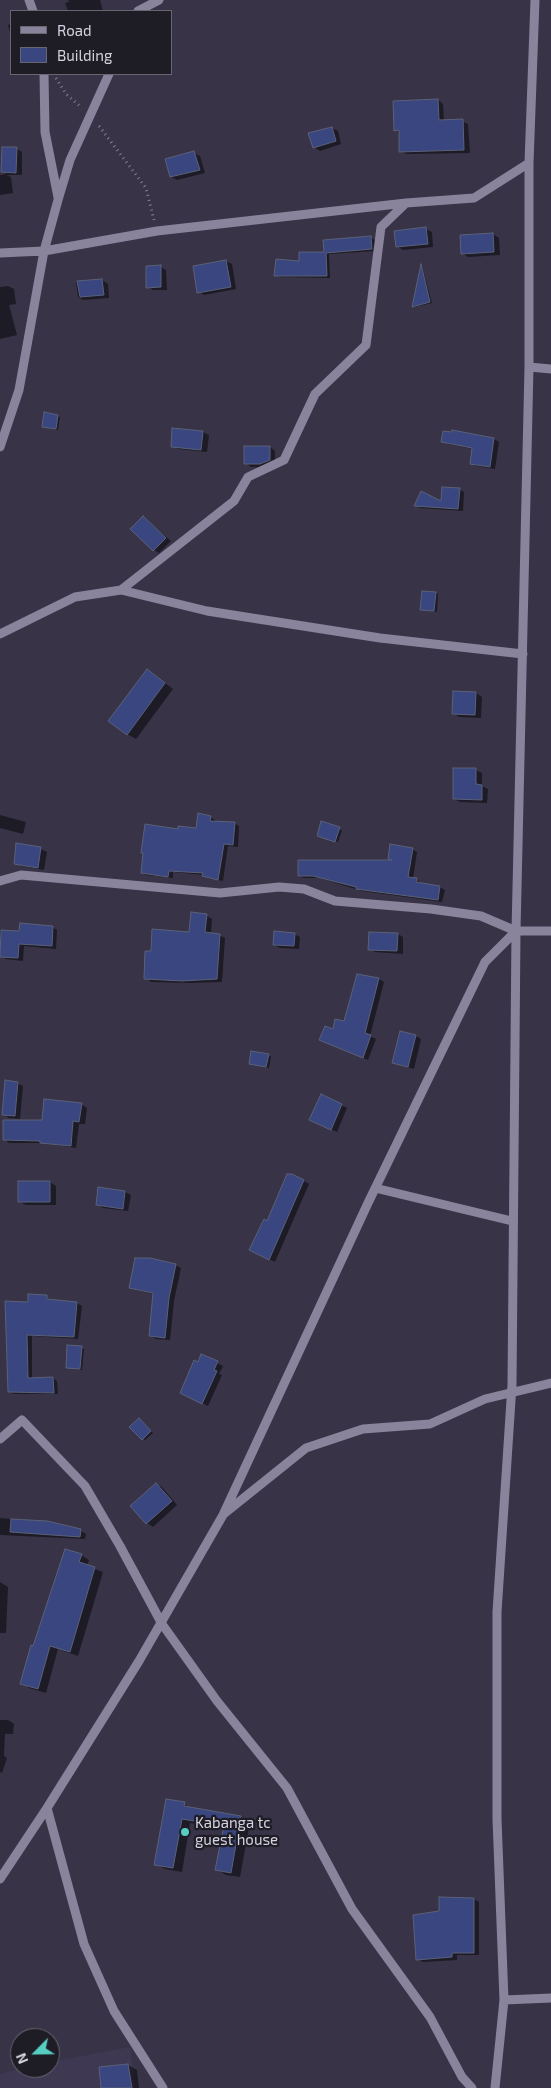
<!DOCTYPE html>
<style>
body{margin:0}
#map{position:relative;width:551px;height:2088px;overflow:hidden;background:#383347;font-family:"Exo 2",sans-serif}
canvas{display:block}
.legend{position:absolute;left:10px;top:10px;width:162px;height:65px;box-sizing:border-box;background:#1e1d26;border:1px solid #686670;margin:0;padding:6px 9px;list-style:none;font-size:15px;color:#d6d3e0}
.legend li{display:flex;align-items:center;gap:10px;height:25px}
.legend b{width:25px;border:1px solid #686670}
.north{position:absolute;left:10px;top:2028px;width:50px;height:50px;box-sizing:border-box;background:#1e1d26;border:1px solid #686670;border-radius:50%;rotate:247deg;font-size:14px;font-weight:700;line-height:20px;text-align:center;color:#d6d3e0}
.north::after{content:'';display:block;margin:auto;width:18px;height:22px;background:#57cec2;clip-path:polygon(50% 0,100% 100%,50% 72%,0 100%)}
</style>
<div id="map">
<canvas width="551" height="2088"></canvas>
<ul class="legend">
<li><b style="height:6px;background:#89849c"></b>Road</li>
<li><b style="height:14px;background:#3a4680"></b>Building</li>
</ul>
<div class="north">N</div>
</div>
<script>
const context = document.querySelector('canvas').getContext('2d');
context.lineJoin = 'round';
function fill(path, color) {
  context.fillStyle = color;
  context.fill(path, 'evenodd');
}
function shape(rows) {
  const path = new Path2D();
  for (const r of rows) {
    path.moveTo(r[0], r[1]);
    for (let i = 2; i < r.length; i += 2) path.lineTo(r[i], r[i + 1]);
  }
  return path;
}
function stroke(path, color, width, dash) {
  context.strokeStyle = color;
  context.lineWidth = width;
  context.lineCap = dash ? 'butt' : 'round';
  context.setLineDash(dash || []);
  context.stroke(path);
}
function label(font, color, halo, rows, align = 'center') {
  context.font = font + ' "Exo 2",sans-serif';
  context.lineWidth = 4.5;
  context.setLineDash([]);
  context.textBaseline = 'middle';
  context.strokeStyle = halo;
  context.fillStyle = color;
  for (const [text, x, y, turn = 0] of rows) {
    context.save();
    context.translate(x, y);
    context.rotate((+turn || 0) * Math.PI / 180);
    context.textAlign = isNaN(turn) ? turn : align;
    if (halo) context.strokeText(text, 0, 0);
    context.fillText(text, 0, 0);
    context.restore();
  }
}
fill(shape([
 [130,2047,135,2088,0,2088,0,2074,23,2068,50,2068,50,2062]
]), '#3e3853');
fill(shape([
 [68,0,100,0,103,11,68,11,65,3,69,2],
 [11,24,11,36,8,25],
 [438,100,443,104,444,121,462,121,468,124,470,153,406,154,401,151,401,133,395,130],
 [332,128,338,131,341,144,320,151,314,147],
 [17,149,22,152,22,175,6,175,11,177,13,193,0,195,0,175,6,174,3,171],
 [194,153,200,156,205,173,177,180,171,177],
 [426,229,432,232,433,247,403,250,397,246],
 [493,234,499,238,500,255,468,257,462,253],
 [371,238,375,240,375,251,329,254,330,278,279,277,275,275,300,263],
 [226,261,232,264,236,289,204,295,199,292],
 [422,266,432,303,415,307,413,306],
 [161,267,166,270,167,290,153,290,148,287],
 [102,280,108,284,109,298,83,300,78,297,76,282],
 [8,286,14,289,16,304,9,305,17,335,0,339,0,287],
 [57,416,60,417,58,430,43,427],
 [203,432,209,435,207,452,178,449,172,446],
 [494,439,499,442,495,469,476,466,471,463,473,449,447,444,442,441],
 [270,447,275,451,275,463,266,467,251,467,246,463],
 [459,489,464,492,463,511,420,508,416,505,442,503],
 [143,517,171,541,159,553,154,550],
 [435,593,438,594,437,612,422,609],
 [156,676,173,689,136,739,127,734],
 [454,692,476,693,482,697,481,718,459,717,453,713],
 [454,769,476,770,482,773,482,786,488,789,487,803,460,802,454,799],
 [0,815,26,822,23,834,0,828],
 [210,817,215,820,214,822,234,823,239,826,238,847,228,846,223,881,208,878,204,875,173,872,173,878,146,875,142,873,179,830,197,829],
 [339,829,342,830,338,842,321,836],
 [18,845,41,849,47,852,44,870,21,866,15,863],
 [412,849,417,852,413,879,421,882,421,884,440,887,445,890,442,902,362,891,319,878,304,878,299,876,395,861],
 [192,914,207,916,212,919,211,934,219,935,225,938,222,982,189,983,151,982,146,978,152,952,190,933],
 [52,927,57,930,56,949,24,946,23,961,6,959,1,956,0,931,21,932],
 [294,934,300,937,299,949,280,948,274,945],
 [398,934,403,937,403,954,375,952,370,949],
 [379,979,384,982,370,1036,376,1039,368,1060,326,1043,334,1031,345,1022],
 [416,1036,421,1039,414,1069,393,1062],
 [268,1055,271,1056,269,1068,251,1064],
 [17,1083,23,1086,20,1119,9,1118,3,1114],
 [81,1104,87,1108,85,1124,79,1124,76,1148,43,1143,9,1143,4,1139],
 [341,1105,347,1108,337,1132,317,1123],
 [304,1181,309,1184,275,1262,257,1253,268,1223],
 [50,1182,56,1186,56,1205,26,1205,20,1202,20,1183],
 [125,1192,131,1195,128,1211,103,1208,97,1204],
 [175,1265,181,1268,174,1301,170,1340,156,1339,150,1336,154,1294,136,1290,130,1287],
 [47,1297,51,1301,77,1303,82,1306,78,1339,32,1336,32,1379,53,1378,57,1381,58,1394,14,1394,9,1392,29,1303],
 [81,1348,84,1349,82,1370,67,1367],
 [202,1355,223,1366,219,1374,222,1375,208,1406,187,1396],
 [141,1421,153,1433,145,1440,143,1439],
 [156,1484,162,1487,177,1505,153,1527,147,1523,132,1506],
 [0,1518,47,1522,81,1531,86,1534,85,1539,0,1535],
 [81,1555,89,1560,87,1566,103,1572,78,1656,58,1649,46,1693,29,1688,21,1683,34,1647],
 [0,1582,8,1587,6,1633,0,1633],
 [0,1720,8,1720,14,1724,13,1734,5,1734,4,1756,7,1758,2,1773,0,1772],
 [184,1804,193,1809,241,1817,250,1822,240,1877,226,1875,217,1869,224,1829,190,1823,182,1872,165,1869,156,1864],
 [474,1899,479,1902,479,1955,457,1955,457,1960,423,1962,418,1959,440,1912],
 [128,2065,137,2070,139,2088,102,2088,100,2068]
]), '#0007');
const building = shape([
 [438,99,439,120,463,119,464,150,399,152,399,130,394,131,393,101,438,99],
 [332,127,336,141,313,148,308,133,332,127],
 [2,147,17,147,16,173,1,172,2,147],
 [194,151,200,170,170,177,165,159,194,151],
 [426,227,428,244,396,247,394,231,426,227],
 [493,233,494,252,461,254,460,235,493,233],
 [371,236,372,249,326,253,327,276,274,276,276,259,299,261,299,252,324,252,323,240,371,236],
 [226,260,231,287,197,293,193,266,226,260],
 [421,264,430,302,412,307,421,264],
 [161,265,161,287,146,288,146,266,161,265],
 [102,279,104,295,80,297,77,281,102,279],
 [44,412,58,415,56,429,42,427,44,412],
 [172,428,203,431,201,450,171,447,172,428],
 [452,430,494,438,490,467,470,464,472,448,441,442,443,431,452,432,452,430],
 [244,446,270,446,270,460,260,464,244,464,244,446],
 [442,487,460,488,458,509,414,506,421,491,441,501,442,487],
 [143,516,166,538,153,551,130,529,143,516],
 [422,591,436,592,434,611,420,610,422,591],
 [147,669,165,683,127,735,108,721,147,669],
 [453,691,476,692,475,715,452,714,453,691],
 [453,768,476,768,476,784,482,785,482,800,453,799,453,768],
 [198,813,211,816,210,821,235,822,233,845,224,844,218,880,202,876,203,873,169,871,168,877,141,873,143,853,141,853,145,824,178,829,178,826,196,828,198,813],
 [321,821,340,827,335,842,317,836,321,821],
 [16,843,41,847,38,868,14,864,16,843],
 [390,844,413,848,408,877,417,878,416,882,440,886,438,900,356,889,356,887,313,876,298,876,298,860,392,860,388,859,390,844],
 [191,912,207,914,205,932,220,934,217,979,182,981,144,979,145,951,151,951,152,929,189,932,191,912],
 [20,923,53,926,52,946,19,944,18,958,0,957,1,930,19,931,20,923],
 [274,931,295,933,294,946,273,945,274,931],
 [369,932,398,933,397,951,368,950,369,932],
 [357,974,379,978,365,1033,371,1035,363,1058,319,1040,325,1026,333,1029,335,1019,344,1021,357,974],
 [400,1031,416,1035,408,1067,392,1063,400,1031],
 [251,1051,269,1054,266,1067,249,1064,251,1051],
 [5,1080,18,1082,15,1116,2,1115,5,1080],
 [321,1094,342,1104,331,1130,309,1120,321,1094],
 [44,1099,82,1103,79,1122,73,1121,71,1146,40,1143,40,1141,3,1140,3,1120,42,1120,44,1099],
 [287,1174,292,1174,304,1180,269,1260,249,1250,264,1219,267,1221,287,1174],
 [18,1181,50,1181,50,1202,18,1202,18,1181],
 [98,1187,125,1191,123,1209,96,1205,98,1187],
 [135,1258,150,1258,176,1264,169,1298,165,1338,149,1336,153,1293,129,1288,135,1258],
 [28,1294,47,1295,47,1299,77,1302,74,1337,27,1335,28,1378,53,1377,54,1393,8,1392,5,1301,28,1302,28,1294],
 [67,1345,82,1346,80,1369,66,1368,67,1345],
 [201,1354,218,1361,214,1370,217,1371,202,1404,180,1393,194,1360,198,1362,201,1354],
 [139,1418,151,1431,142,1440,129,1427,139,1418],
 [156,1483,172,1501,146,1524,130,1506,156,1483],
 [11,1519,47,1521,81,1529,80,1537,10,1532,11,1519],
 [65,1549,82,1554,79,1562,95,1567,70,1652,50,1646,38,1689,20,1684,31,1645,33,1646,65,1549],
 [166,1799,185,1802,184,1806,241,1816,231,1873,215,1870,224,1826,182,1819,173,1868,154,1865,166,1799],
 [439,1897,474,1898,474,1953,452,1953,452,1957,416,1960,413,1915,439,1911,439,1897],
 [128,2064,132,2088,101,2088,99,2067,128,2064]
]);
fill(building, '#3a4680');
stroke(building, '#5b6177', 1);
stroke(shape([
 [56,78,66,94,81,107],
 [99,126,146,188,154,220]
]), '#868292', 3, [1, 4]);
stroke(shape([
 [29,0,33,11],
 [138,11,159,0],
 [44,74,45,132,58,197],
 [0,253,44,251,157,231,406,203,474,198,529,163],
 [529,367,551,369],
 [0,447,19,390,44,251,58,200,70,160,109,74],
 [121,590,207,611,380,638,523,654],
 [0,634,75,597,121,590,234,501,248,477,284,460,315,394,366,345,381,227,406,203],
 [0,881,21,875,220,893,279,887,304,889,335,901,431,909,481,916,516,931,551,931],
 [375,1188,512,1221],
 [0,1439,22,1420,85,1486,120,1546,162,1624,217,1701,287,1788,352,1909,430,2017,462,2077,472,2088],
 [225,1513,306,1448,363,1429,430,1424,485,1399,551,1383],
 [47,1808,84,1944,114,2011,163,2088],
 [0,1879,47,1808,139,1661,223,1515,368,1203,485,962,516,931,529,367,529,163,535,0],
 [504,2000,551,1998],
 [495,2088,504,2000,497,1819,497,1612,512,1385,516,931]
]), '#89849c', 9);
for (const [x, y, r, color] of [
 [185,1832,5,"#57cec2"]
]) {
  const dot = new Path2D();
  dot.arc(x, y, r, 0, 2 * Math.PI);
  context.fillStyle = color;
  context.fill(dot);
  stroke(dot, '#1e1d26', 2);
}
label('15px', '#d6d3e0', '#1e1d26', [
 ["Kabanga tc",195,1823],
 ["guest house",195,1840]
], 'left');
</script>
